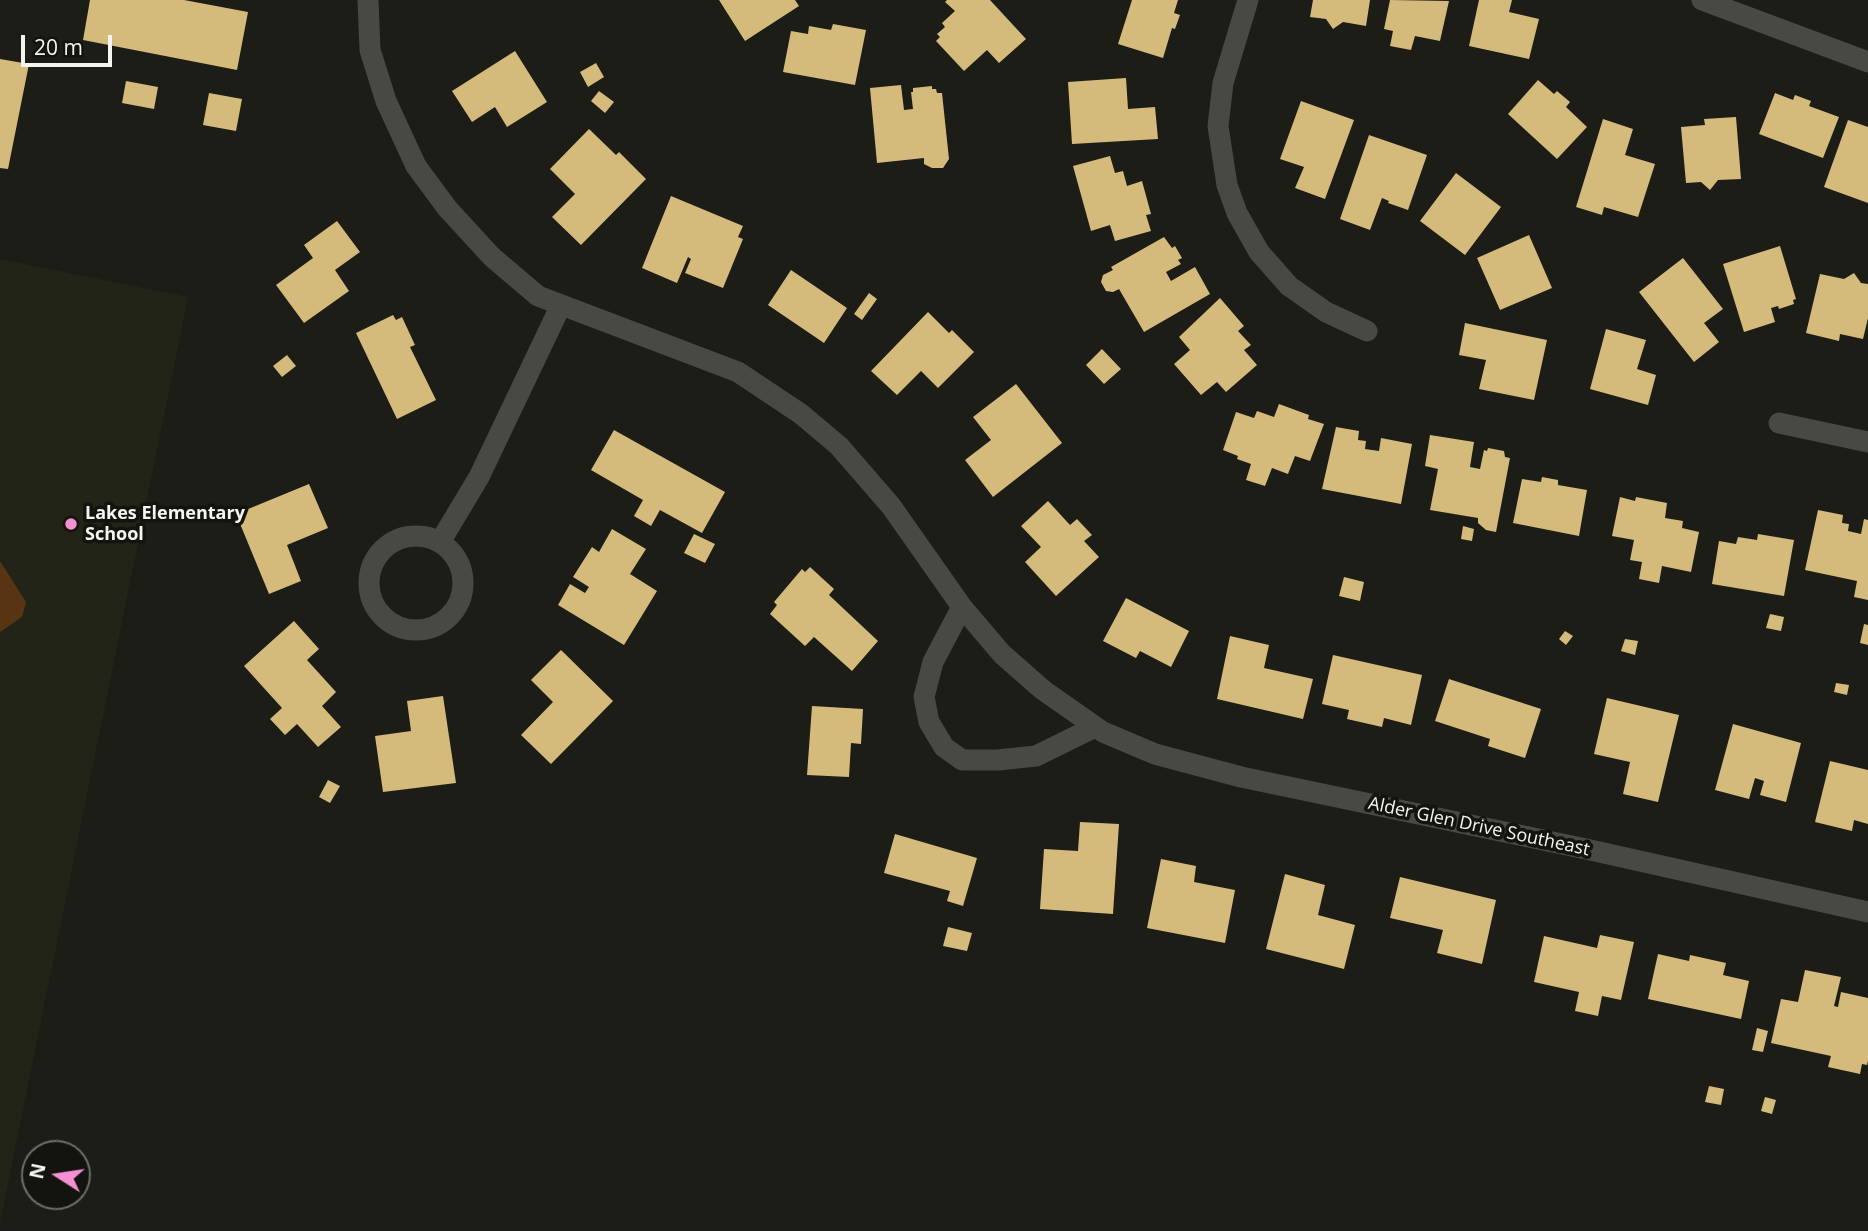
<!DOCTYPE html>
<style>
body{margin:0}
#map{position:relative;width:1868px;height:1231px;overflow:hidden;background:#1c1d17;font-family:"Open Sans",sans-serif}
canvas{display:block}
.north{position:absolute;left:21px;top:1140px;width:70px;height:70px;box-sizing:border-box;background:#13140e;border:2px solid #6d6e68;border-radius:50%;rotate:282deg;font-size:19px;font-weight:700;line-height:28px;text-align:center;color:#f4f5f0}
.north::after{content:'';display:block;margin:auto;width:24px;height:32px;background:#f591d3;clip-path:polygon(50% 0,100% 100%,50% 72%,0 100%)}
.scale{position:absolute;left:21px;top:35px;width:91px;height:32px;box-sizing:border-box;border:4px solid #f4f5f0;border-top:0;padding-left:9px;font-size:21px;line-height:24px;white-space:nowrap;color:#f4f5f0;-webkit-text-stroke:5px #13140e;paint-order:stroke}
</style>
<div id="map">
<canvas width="1868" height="1231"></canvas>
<div class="north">N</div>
<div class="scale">20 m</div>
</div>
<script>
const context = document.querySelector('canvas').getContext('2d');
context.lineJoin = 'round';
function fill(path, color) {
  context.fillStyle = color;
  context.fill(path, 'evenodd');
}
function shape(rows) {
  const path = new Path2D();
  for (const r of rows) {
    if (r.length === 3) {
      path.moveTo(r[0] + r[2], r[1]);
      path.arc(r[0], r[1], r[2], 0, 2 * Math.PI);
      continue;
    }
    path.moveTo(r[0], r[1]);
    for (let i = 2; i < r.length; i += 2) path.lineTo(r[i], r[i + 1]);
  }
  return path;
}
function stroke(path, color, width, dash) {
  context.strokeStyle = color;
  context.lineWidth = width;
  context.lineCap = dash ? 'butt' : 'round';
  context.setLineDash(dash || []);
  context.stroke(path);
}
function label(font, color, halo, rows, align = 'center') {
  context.font = font + ' "Open Sans",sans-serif';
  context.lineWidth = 7;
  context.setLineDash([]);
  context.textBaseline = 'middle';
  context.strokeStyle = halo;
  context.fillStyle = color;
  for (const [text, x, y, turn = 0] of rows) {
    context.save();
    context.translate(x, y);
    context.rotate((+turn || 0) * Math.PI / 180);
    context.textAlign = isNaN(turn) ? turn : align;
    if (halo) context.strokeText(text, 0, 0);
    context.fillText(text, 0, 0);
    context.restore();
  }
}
fill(shape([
 [0,259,188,297,0,1223]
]), '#222417');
fill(shape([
 [0,561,26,602,22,617,0,632]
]), '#583412');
fill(shape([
 [90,0,184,0,248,12,237,70,83,40],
 [719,0,795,0,799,6,745,41],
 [947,0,990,0,1026,39,999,63,987,50,964,71,936,41,940,37,937,34,945,27,942,23,955,11,945,2],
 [1132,0,1178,0,1174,13,1180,15,1175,29,1172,28,1163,58,1118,44],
 [1313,0,1370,0,1366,26,1343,22,1333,29,1326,19,1310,17],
 [1390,0,1449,1,1440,41,1415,36,1411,50,1390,46,1393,31,1384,29],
 [1479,0,1512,0,1509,12,1539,19,1529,59,1469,46],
 [833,24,866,30,855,85,783,72,791,31,808,34,809,26,831,30],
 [515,51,547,102,507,127,495,107,472,122,452,91],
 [0,59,29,64,8,169,0,168],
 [596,63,604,77,588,87,580,72],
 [1126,78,1128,109,1155,107,1158,139,1072,144,1068,82],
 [1538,80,1554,94,1557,91,1570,102,1566,107,1587,127,1557,159,1508,114],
 [126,81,158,87,154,109,122,103],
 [901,85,904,110,913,109,911,92,913,92,913,88,932,86,932,89,936,89,937,93,942,93,949,159,943,168,932,168,924,164,924,158,877,163,870,88],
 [599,91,614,102,605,113,591,101],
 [209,93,242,99,236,131,203,125],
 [1775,93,1793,100,1795,95,1811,101,1809,106,1839,117,1823,158,1759,134],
 [1301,101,1354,120,1325,199,1295,188,1304,167,1280,159],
 [1736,117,1741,179,1718,180,1710,190,1701,182,1686,183,1681,127,1705,125,1704,119],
 [1603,119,1633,129,1625,155,1655,164,1638,217,1604,207,1602,215,1576,207],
 [1848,120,1868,127,1868,203,1824,187],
 [589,129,616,155,619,152,646,179,581,245,552,217,575,194,550,169],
 [1369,135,1427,155,1408,210,1388,203,1389,201,1382,198,1370,230,1340,219],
 [1110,156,1115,173,1123,171,1127,186,1142,181,1151,214,1146,215,1151,231,1115,241,1110,225,1091,231,1073,166],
 [1456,173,1501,207,1465,255,1420,221],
 [671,196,743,226,738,237,743,239,723,288,685,273,691,259,688,257,677,283,642,268],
 [337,221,360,252,335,270,349,291,304,323,276,285,313,258,304,245],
 [1529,235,1552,288,1500,310,1477,258],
 [1164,237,1172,248,1175,246,1182,258,1178,260,1181,264,1166,272,1171,281,1195,267,1210,294,1144,332,1119,289,1113,292,1106,291,1101,282,1103,275,1113,270,1111,267],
 [1780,246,1796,299,1793,300,1794,304,1779,309,1778,306,1771,308,1775,322,1744,332,1723,264],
 [1683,258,1723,309,1704,323,1719,342,1694,362,1639,292],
 [791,270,847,308,824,343,768,305],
 [1854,273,1861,283,1868,284,1868,318,1863,339,1840,334,1839,341,1806,333,1820,274,1844,279],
 [869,293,877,299,862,320,854,314],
 [1220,298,1244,326,1238,331,1251,345,1244,350,1257,365,1226,392,1217,382,1201,395,1174,364,1190,350,1179,337],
 [928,312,949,333,952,330,974,352,938,388,921,371,897,395,871,371],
 [393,315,396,320,402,317,415,345,410,347,436,400,397,419,356,333],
 [1465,323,1547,340,1534,400,1479,389,1486,360,1459,355],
 [1606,329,1646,340,1637,369,1656,375,1648,405,1590,389],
 [1102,349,1121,369,1104,384,1086,365],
 [287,355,296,366,282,377,273,366],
 [1016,384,1062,443,993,497,965,460,991,440,973,417],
 [1279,404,1309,415,1308,419,1324,424,1310,461,1295,456,1288,474,1272,468,1265,486,1246,480,1251,464,1237,459,1238,456,1223,450,1236,412,1254,418,1257,411,1274,417],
 [1336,427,1359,431,1358,440,1366,441,1365,449,1379,451,1381,438,1412,444,1401,504,1322,489],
 [614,430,725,492,702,533,660,510,651,526,634,516,643,500,591,470],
 [1430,435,1474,442,1470,467,1480,469,1484,450,1487,451,1488,448,1504,451,1505,457,1510,458,1496,532,1486,530,1478,523,1478,518,1430,510,1438,469,1425,466],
 [1542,477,1558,480,1558,485,1587,490,1579,536,1513,523,1522,479,1541,482],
 [309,484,328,528,287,545,301,581,269,594,236,514],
 [1620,497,1635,501,1636,497,1667,503,1665,518,1683,521,1682,528,1699,532,1691,572,1662,566,1659,583,1639,579,1642,562,1630,560,1634,540,1612,536],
 [1048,501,1070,525,1077,519,1092,535,1084,541,1099,557,1056,596,1025,562,1041,547,1021,526],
 [1818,510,1843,515,1842,523,1849,524,1848,531,1861,534,1864,519,1868,520,1868,600,1854,597,1857,581,1805,570],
 [1463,526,1474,529,1472,541,1461,539],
 [612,529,646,549,630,574,657,591,624,645,558,605,570,584,585,593,589,587,573,577,592,547,599,552],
 [694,534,715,544,705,563,684,553],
 [1758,534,1794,540,1784,596,1712,584,1719,541,1736,544,1738,537,1757,540],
 [810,567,834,589,829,595,878,641,852,671,814,637,805,646,770,614,777,605,774,602,802,569,805,572],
 [1344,577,1364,582,1360,601,1339,596],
 [1126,598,1189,631,1171,667,1140,651,1136,658,1103,641],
 [1770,614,1784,617,1781,631,1766,628],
 [294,621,319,649,307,660,336,692,322,706,341,727,318,747,297,724,285,735,270,719,282,708,244,666],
 [1864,624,1868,625,1868,645,1860,643],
 [1565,631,1573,636,1566,645,1559,639],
 [1230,636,1269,645,1264,668,1313,679,1303,719,1217,699],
 [1625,639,1638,641,1635,655,1621,651],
 [561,650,613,701,551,764,521,735,553,702,531,680],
 [1333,655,1422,675,1411,725,1384,718,1382,727,1347,719,1349,710,1322,704],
 [1449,679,1541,709,1525,758,1488,746,1490,739,1435,721],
 [1836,683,1849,685,1847,695,1834,692],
 [443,696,456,783,383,792,375,736,411,731,407,701],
 [1607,698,1679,715,1658,802,1623,794,1630,762,1594,754],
 [812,706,863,709,861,744,851,743,849,777,807,775],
 [1733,724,1801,743,1786,802,1760,795,1764,781,1755,778,1749,799,1715,790],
 [1830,761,1868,770,1868,824,1854,820,1852,831,1815,822],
 [328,780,340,786,330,803,319,797],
 [1080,822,1119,824,1113,914,1040,909,1044,849,1078,851],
 [895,834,977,858,963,906,947,901,950,891,884,873],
 [1161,859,1196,866,1194,882,1235,890,1225,943,1147,928],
 [1285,874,1325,885,1318,915,1355,925,1344,969,1266,949],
 [1400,877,1496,900,1482,964,1437,953,1443,930,1390,918],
 [948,927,972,933,967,951,943,946],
 [1600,935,1634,942,1621,1000,1602,996,1598,1016,1575,1011,1579,992,1534,982,1544,936,1597,948],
 [1658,954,1689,961,1690,955,1726,963,1723,975,1749,981,1741,1019,1648,999],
 [1805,970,1841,977,1834,1006,1838,1007,1841,992,1868,998,1868,1061,1867,1065,1862,1064,1860,1074,1828,1067,1831,1056,1771,1043,1781,999,1798,1002],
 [1757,1028,1768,1031,1763,1052,1752,1050],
 [1709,1086,1724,1089,1721,1105,1705,1102],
 [1765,1097,1776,1100,1772,1114,1761,1111]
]), '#d5bb7b');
stroke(shape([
 [368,0,370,50,386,101,416,166,447,208,492,257,538,296,738,372,801,414,839,446,891,506,962,607,1002,654,1043,690,1103,732,1155,754,1241,777,1586,849,1868,912],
 [1248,0,1223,83,1218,126,1227,185,1237,213,1259,252,1289,286,1326,312,1367,331],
 [1702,0,1868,62],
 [1779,423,1868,442],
 [416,583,47],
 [440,542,479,477,561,305],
 [962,607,933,662,924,697,929,722,944,747,962,760,998,760,1036,756,1095,727]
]), '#484942', 21);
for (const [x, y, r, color] of [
 [71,524,7,"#f591d3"]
]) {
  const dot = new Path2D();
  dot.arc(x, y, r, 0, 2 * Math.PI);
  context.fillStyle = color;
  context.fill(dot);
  stroke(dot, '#13140e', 2.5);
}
label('bold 18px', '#f4f5f0', '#13140e', [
 ["Lakes Elementary",85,514],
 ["School",85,535]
], 'left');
label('18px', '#f4f5f0', '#13140e', [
 ["Alder Glen Drive Southeast",1479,827,12]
]);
</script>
